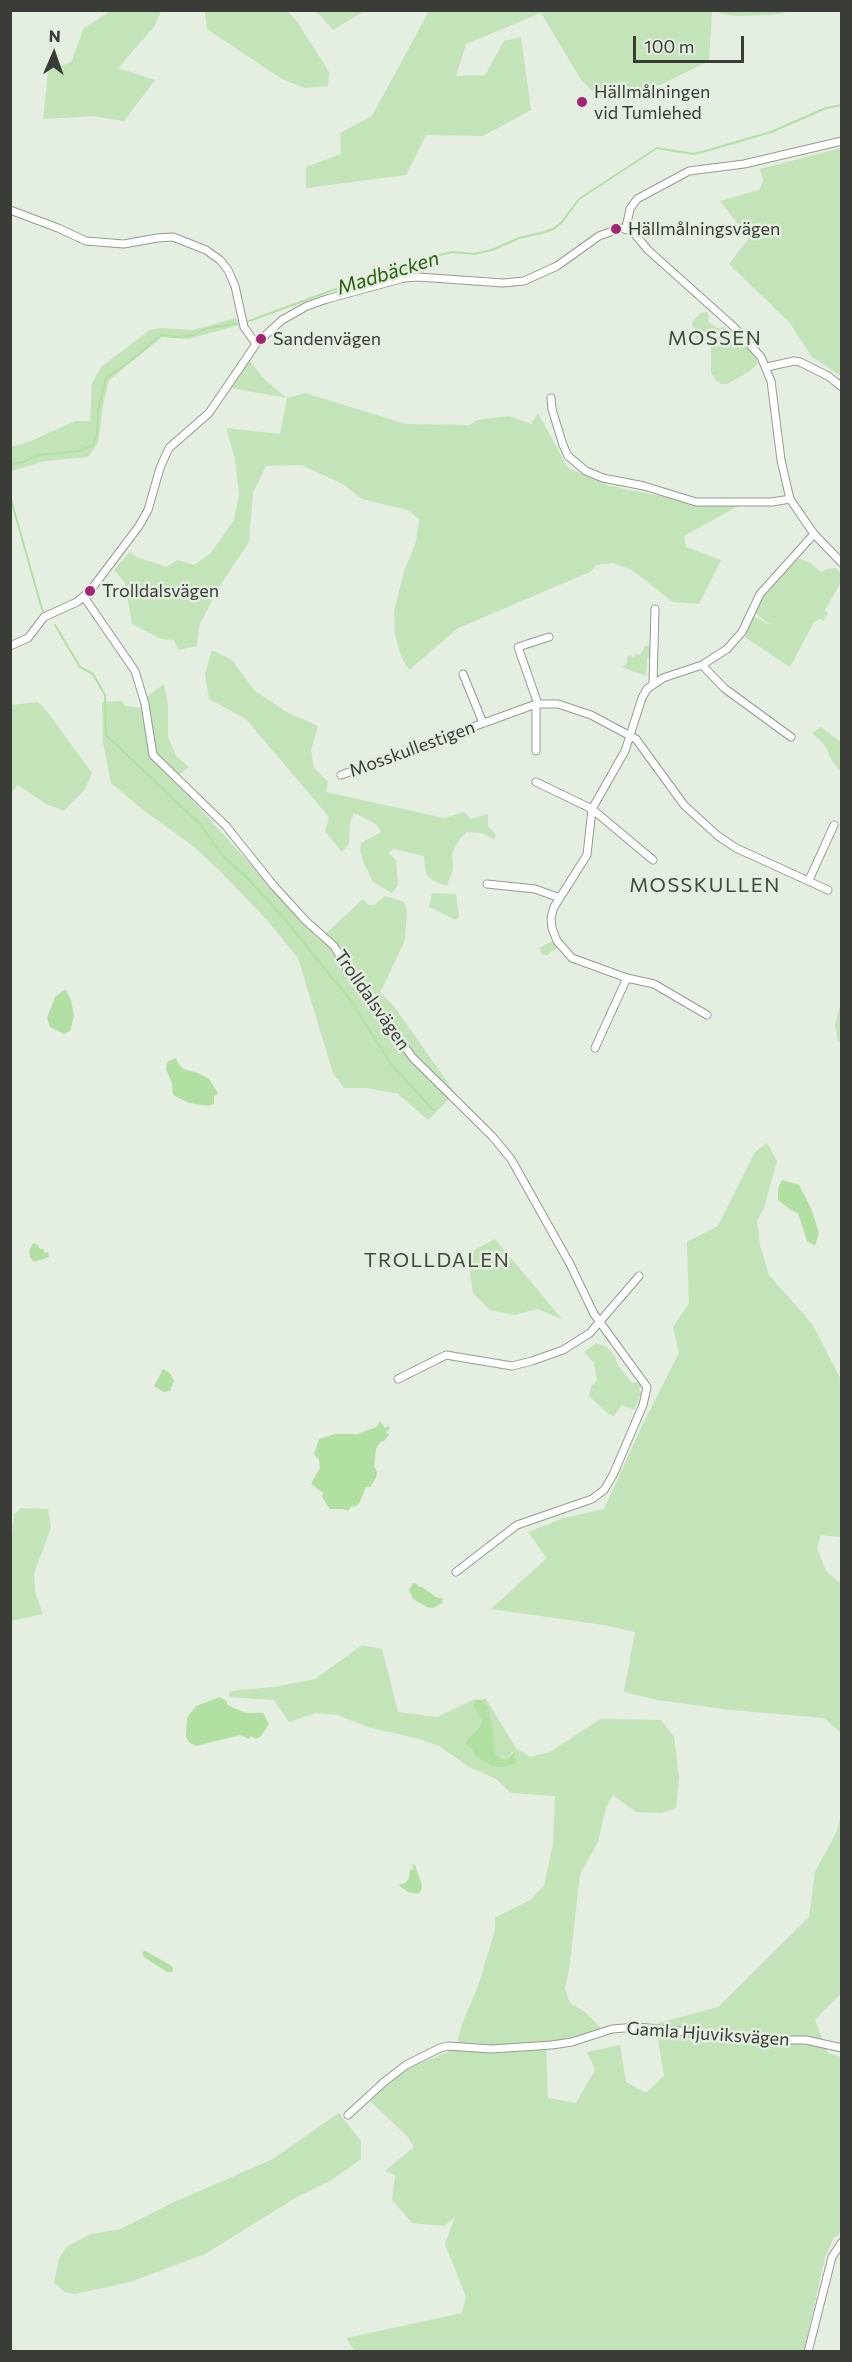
<!DOCTYPE html>
<meta charset="utf-8">
<style>
body{margin:0}
#map{position:relative;width:852px;height:2362px;overflow:hidden;background:#e4eee1;font-family:Commissioner,sans-serif}
canvas{display:block}
.frame{position:absolute;inset:0;border:12px solid #393c37;pointer-events:none}
.north{position:absolute;left:24px;top:24px;width:60px;height:60px;-webkit-text-stroke:4px #e4eee1;paint-order:stroke;rotate:2deg;font-size:16px;font-weight:700;line-height:24px;text-align:center;color:#393c37}
.north::after{content:'';display:block;margin:auto;width:21px;height:27px;background:#393c37;clip-path:polygon(50% 0,100% 100%,50% 72%,0 100%)}
.scale{position:absolute;left:633px;top:36px;width:111px;height:27px;box-sizing:border-box;border:3px solid #393c37;border-top:0;padding-left:8px;font-size:18px;line-height:21px;white-space:nowrap;color:#393c37;-webkit-text-stroke:4px #e4eee1;paint-order:stroke}
</style>
<div id="map">
<canvas width="852" height="2362"></canvas>
<div class="frame"></div>
<div class="north">N</div>
<div class="scale">100 m</div>
</div>
<script>
const context = document.querySelector('canvas').getContext('2d');
context.lineJoin = 'round';
function fill(path, color) {
  context.fillStyle = color;
  context.fill(path, 'evenodd');
}
function shape(rows) {
  const path = new Path2D();
  for (const r of rows) {
    path.moveTo(r[0], r[1]);
    for (let i = 2; i < r.length; i += 2) path.lineTo(r[i], r[i + 1]);
  }
  return path;
}
function stroke(path, color, width, dash) {
  context.strokeStyle = color;
  context.lineWidth = width;
  context.lineCap = dash ? 'butt' : 'round';
  context.setLineDash(dash || []);
  context.stroke(path);
}
function label(font, color, halo, rows, align = 'center') {
  context.font = font + ' Commissioner,sans-serif';
  context.lineWidth = 5;
  context.setLineDash([]);
  context.textBaseline = 'middle';
  context.strokeStyle = halo;
  context.fillStyle = color;
  for (const [text, x, y, turn = 0] of rows) {
    context.save();
    context.translate(x, y);
    context.rotate((+turn || 0) * Math.PI / 180);
    context.textAlign = isNaN(turn) ? turn : align;
    if (halo) context.strokeText(text, 0, 0);
    context.fillText(text, 0, 0);
    context.restore();
  }
}
fill(shape([
 [110,11,161,11,154,27,118,68,155,80,124,121,93,116,43,119,48,71,71,62,84,28],
 [205,11,287,11,296,20,329,72,328,86,305,88,282,79,207,29],
 [316,11,364,11,333,30],
 [429,11,712,11,709,61,660,85,599,98,581,80,541,13,466,44,456,76,485,75,504,41,521,37,531,110,483,136,426,135,406,175,306,188,306,167,341,154,340,133,372,116],
 [719,11,719,10,785,11,784,13,771,15,737,16,720,14],
 [841,148,841,376,811,356,790,323,729,264,749,238,720,201,759,190,763,181,760,169],
 [707,312,709,316,708,322,717,328,724,327,747,344,757,358,757,364,750,371,727,384,721,384,716,380,711,372,711,348,702,344,695,336,692,322,701,313],
 [236,318,239,325,188,339,162,337,109,380,103,405,98,443,88,457,45,461,11,471,11,447,31,441,75,421,90,421,92,383,101,367,150,330,160,328,193,330],
 [249,360,265,380,287,398,305,393,406,424,470,425,477,420,509,416,531,424,538,413,568,468,610,486,694,503,742,504,684,536,686,547,721,560,699,604,673,602,632,570,613,563,596,565,590,572,458,628,409,670,401,656,395,635,394,612,404,571,416,542,419,519,408,510,362,499,343,484,301,465,266,466,253,493,249,542,219,587,199,626,197,646,178,650,174,640,161,639,132,624,125,583,114,570,130,552,137,557,166,567,178,560,194,565,211,553,234,520,239,495,235,459,226,428,280,434,287,398,231,388],
 [800,559,809,562,821,572,828,569,836,568,841,573,841,582,825,610,828,613,823,621,820,619,814,622,790,667,745,637,753,616,766,623,775,624,767,622,754,612,765,593,795,560],
 [645,646,649,646,651,651,650,658,647,658,646,676,622,667,627,664,627,657,631,655,634,658,635,654,640,655],
 [212,650,232,660,255,691,285,711,318,726,311,750,314,768,328,782,326,792,444,818,464,812,471,819,488,814,488,826,496,835,494,839,481,833,467,832,459,840,452,853,453,869,447,886,432,880,426,874,424,856,394,849,388,853,396,860,398,885,392,893,373,882,363,861,360,850,361,843,381,832,376,824,354,813,350,823,349,844,342,852,325,831,329,817,246,719,209,699,205,674],
 [164,684,168,706,168,737,176,756,189,767,173,779,319,940,363,899,368,905,374,905,385,896,404,902,407,910,405,940,380,993,393,1005,455,1093,428,1120,398,1094,367,1088,344,1088,333,1073,298,958,267,920,220,871,192,845,143,810,111,783,103,743,102,702,122,701,125,706,142,708,141,701],
 [38,702,46,710,92,773,85,789,64,811,46,804,18,785,11,793,11,705],
 [821,727,841,742,841,772,832,761,824,744,812,733],
 [432,893,456,894,459,917,456,920,429,907],
 [555,940,557,948,547,955,543,955,539,948],
 [841,1002,841,1041,838,1042,835,1025],
 [767,1143,777,1161,764,1208,757,1221,760,1245,769,1275,813,1325,841,1380,841,1537,821,1535,817,1548,826,1571,841,1584,841,1733,824,1718,731,1710,658,1700,624,1692,635,1632,604,1625,491,1609,547,1558,528,1532,564,1518,604,1509,643,1424,679,1353,673,1327,689,1303,687,1242,718,1226,755,1152],
 [495,1239,562,1319,537,1309,514,1315,490,1310,473,1293,470,1273,474,1250],
 [596,1343,607,1347,615,1356,617,1364,632,1383,640,1381,642,1387,639,1388,641,1393,634,1410,622,1405,614,1416,608,1414,589,1396,591,1387,597,1380,594,1363,584,1352],
 [21,1508,48,1509,51,1528,34,1573,35,1592,43,1614,11,1621,11,1545,14,1515],
 [362,1645,382,1649,398,1712,437,1717,473,1700,486,1699,516,1748,530,1757,550,1752,600,1719,661,1720,674,1737,679,1778,676,1808,662,1813,636,1812,613,1795,606,1807,598,1842,580,1874,570,1963,565,1989,570,2003,585,2012,602,2029,570,2039,546,2044,548,2098,576,2103,595,2070,587,2052,620,2045,626,2082,646,2093,664,2076,658,2039,658,2023,718,2007,809,1917,815,1872,836,1833,841,1817,841,1993,815,2020,828,2053,841,2057,841,2232,833,2239,825,2257,804,2351,355,2351,346,2338,462,2313,466,2297,445,2244,455,2217,444,2226,412,2223,392,2200,395,2175,385,2171,414,2147,407,2136,370,2101,398,2075,416,2065,448,2052,457,2043,462,2024,478,1986,495,1930,495,1918,530,1900,544,1886,553,1844,555,1796,511,1793,496,1779,469,1767,439,1746,420,1739,367,1727,338,1715,316,1713,289,1722,274,1700,229,1697,230,1691,275,1687,315,1679],
 [482,1718,491,1722,495,1753,503,1760,509,1760,512,1751,516,1757,515,1761,489,1764,474,1755,472,1749,473,1734,479,1728],
 [339,2113,361,2141,361,2159,330,2181,297,2197,205,2254,130,2282,75,2294,65,2292,54,2283,59,2259,66,2247,91,2234,121,2229,172,2203,271,2160]
]), '#c3e3b8');
fill(shape([
 [65,989,71,1000,74,1016,70,1031,64,1034,50,1027,47,1018,55,997],
 [176,1058,178,1063,183,1069,198,1073,209,1079,218,1093,214,1096,214,1104,208,1106,189,1103,173,1095,172,1083,166,1069,167,1062],
 [782,1180,799,1185,811,1208,819,1233,815,1246,807,1241,798,1213,791,1210,778,1200,778,1188],
 [33,1243,38,1245,40,1249,44,1249,44,1253,48,1252,49,1257,34,1262,30,1257,29,1251],
 [163,1369,170,1373,174,1381,170,1391,163,1392,154,1386],
 [380,1421,385,1428,388,1426,390,1429,386,1432,389,1435,384,1441,380,1442,376,1449,374,1466,377,1472,376,1478,370,1487,366,1487,359,1504,354,1507,351,1506,348,1511,344,1509,330,1509,322,1497,323,1493,311,1484,320,1468,319,1460,314,1454,319,1439,335,1434,358,1434,376,1427],
 [413,1583,417,1584,419,1587,422,1587,436,1597,443,1599,442,1603,433,1608,427,1607,413,1599,409,1590],
 [219,1697,227,1701,227,1705,246,1713,263,1713,269,1724,261,1736,256,1739,251,1736,249,1739,240,1735,196,1746,190,1743,186,1737,187,1718,196,1706],
 [476,1700,481,1700,488,1707,493,1730,495,1753,503,1760,508,1760,514,1751,517,1763,504,1767,493,1767,474,1755,472,1749,466,1744,467,1740,479,1728,482,1719,473,1705],
 [412,1864,415,1865,422,1885,421,1891,417,1894,408,1892,398,1885,405,1883,409,1879,410,1870,414,1869],
 [146,1951,173,1967,172,1972,167,1972,144,1957,142,1952]
]), '#b2e0a2');
stroke(shape([
 [10,465,23,462,38,455,79,451,93,445,97,433,98,411,106,378,136,357,161,335,176,337,194,335,205,329,249,321,333,290,385,277,439,255,453,252,474,254,492,250,519,238,545,232,555,228,562,222,579,199,657,148,693,154,702,152,771,132,826,108,842,105],
 [10,496,42,609,45,614],
 [55,625,80,667,93,674,105,695,106,735,201,825,222,855,249,880,283,917,352,1002,390,1063,433,1110]
]), '#b2e0a2', 2);
const minor = shape([
 [10,210,58,228,86,241,124,244,157,238,173,237,206,250,220,260,228,270,235,286,244,327,256,344],
 [626,228,630,209,637,199,689,171,744,164,842,141],
 [767,367,794,361,800,362,828,376,842,387],
 [551,398,552,409,563,445,568,456,586,471,603,478,644,486,696,502,772,502,790,499],
 [84,597,135,671,145,704,153,755,226,826,274,886,306,921,334,946,348,970,413,1058,492,1136,511,1159,570,1264,594,1314,647,1387,643,1405,613,1475,604,1490,592,1499,517,1525,456,1572],
 [10,646,28,638,44,617,77,602,90,591,139,526,148,510,160,468,169,448,209,413,256,344,282,320,307,306,327,299,404,278,418,277,503,283,524,281,557,266,599,236,621,228,633,232,648,250,733,326,761,357,771,381,781,460,790,499,814,534,842,563],
 [702,665,724,688,791,737],
 [463,674,483,723],
 [653,684,655,609],
 [538,704,518,647,549,637],
 [536,751,536,704],
 [341,775,536,704,558,704,591,715,636,739,684,805,718,836,736,848,828,890],
 [536,782,592,809,653,860],
 [809,880,834,825],
 [487,884,535,889,560,898],
 [707,1015,654,984,627,978,572,958,557,941,552,928,551,918,554,907,587,855,592,809,625,751,642,698,647,689,663,678,702,665,727,649,742,632,760,594,814,534],
 [595,1048,627,978],
 [398,1379,446,1355,512,1366,532,1361,563,1350,590,1333,639,1276],
 [348,2115,384,2082,406,2065,440,2048,448,2046,491,2049,552,2045,572,2042,612,2029,638,2027,769,2040,806,2040,842,2048],
 [808,2352,832,2257,842,2242]
]);
stroke(minor, '#949c91', 9);
stroke(minor, '#fff', 7);
for (const [x, y, r, color] of [
 [582,102,6,"#a42373"],
 [616,229,6,"#a42373"],
 [261,339,6,"#a42373"],
 [90,591,6,"#a42373"]
]) {
  const dot = new Path2D();
  dot.arc(x, y, r, 0, 2 * Math.PI);
  context.fillStyle = color;
  context.fill(dot);
  stroke(dot, '#e4eee1', 2);
}
label('18px', '#393c37', '#e4eee1', [
 ["Hällmålningen",594,92],
 ["vid Tumlehed",594,113],
 ["Hällmålningsvägen",628,229],
 ["Sandenvägen",273,339],
 ["Trolldalsvägen",102,591]
], 'left');
label('18px', '#393c37', '#e4eee1', [
 ["Mosskullestigen",412,749,-20],
 ["Trolldalsvägen",372,1000,55],
 ["Gamla Hjuviksvägen",708,2034,4]
]);
label('italic 20px', '#29600b', '#e4eee1', [
 ["Madbäcken",388,273,-17]
]);
context.letterSpacing = '1.5px';
label('20px', '#42493f', '#e4eee1', [
 ["MOSSEN",715,338],
 ["MOSSKULLEN",705,885],
 ["TROLLDALEN",437,1260]
]);
context.letterSpacing = '0px';
</script>
